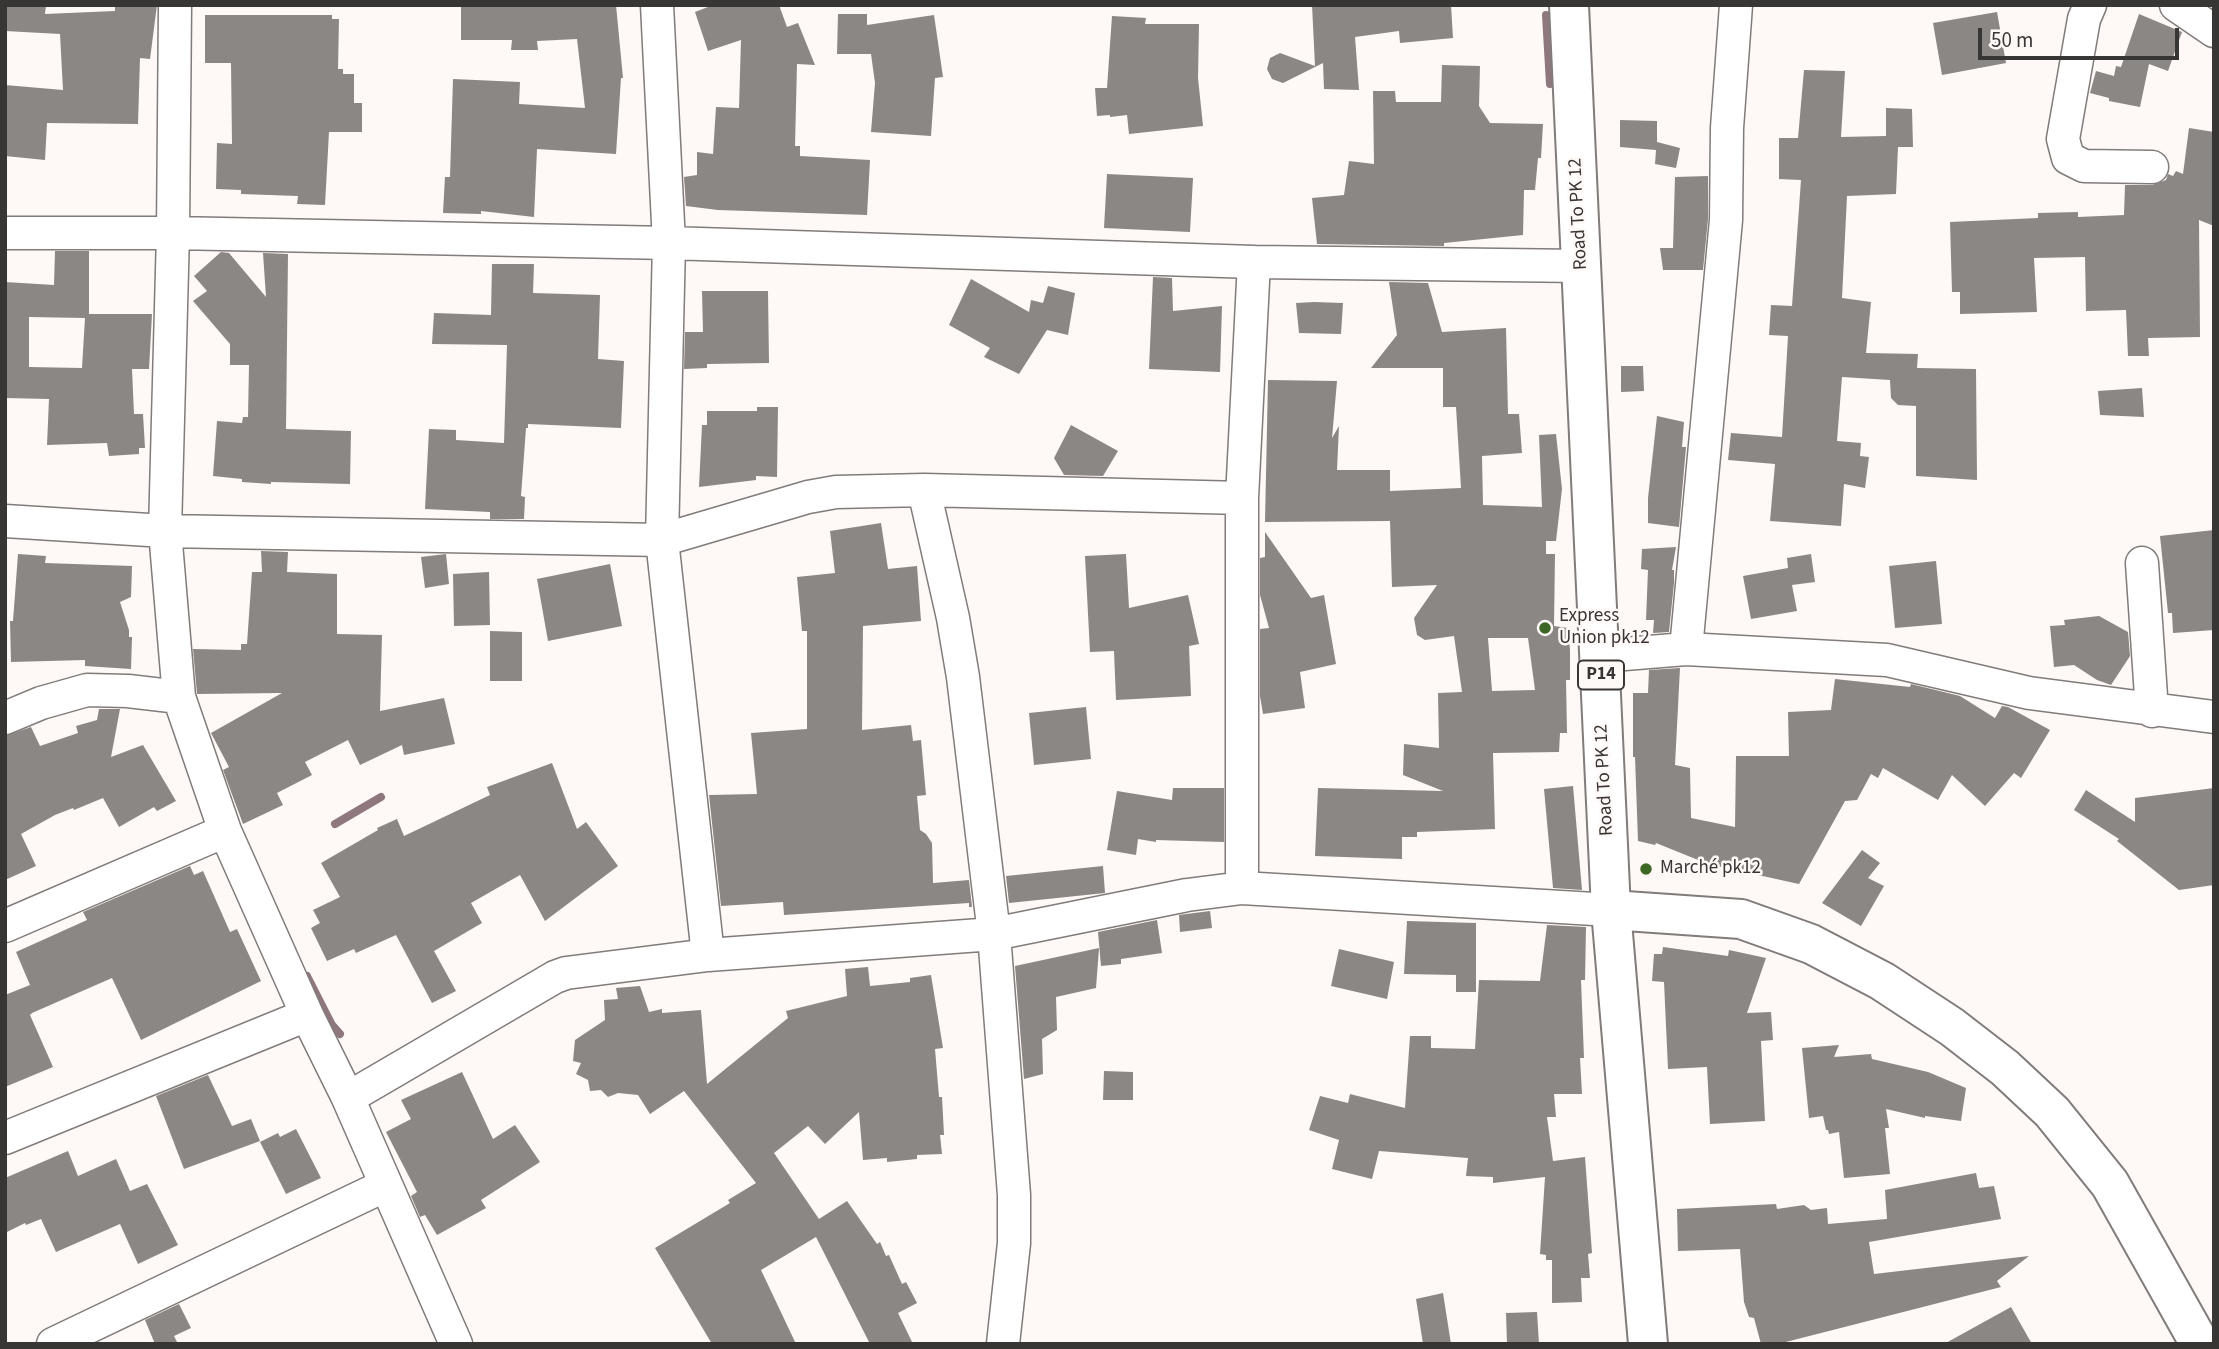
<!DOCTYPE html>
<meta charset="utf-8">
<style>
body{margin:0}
#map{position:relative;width:2219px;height:1349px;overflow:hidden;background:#fef8f6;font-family:"Source Sans 3",sans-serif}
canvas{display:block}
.frame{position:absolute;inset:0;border:7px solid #383635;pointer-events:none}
.scale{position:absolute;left:1978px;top:28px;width:201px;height:32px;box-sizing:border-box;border:4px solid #383635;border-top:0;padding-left:9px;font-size:21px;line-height:24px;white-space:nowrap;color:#383635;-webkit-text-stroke:5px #fef8f6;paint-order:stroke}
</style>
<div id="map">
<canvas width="2219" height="1349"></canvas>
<div class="frame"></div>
<div class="scale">50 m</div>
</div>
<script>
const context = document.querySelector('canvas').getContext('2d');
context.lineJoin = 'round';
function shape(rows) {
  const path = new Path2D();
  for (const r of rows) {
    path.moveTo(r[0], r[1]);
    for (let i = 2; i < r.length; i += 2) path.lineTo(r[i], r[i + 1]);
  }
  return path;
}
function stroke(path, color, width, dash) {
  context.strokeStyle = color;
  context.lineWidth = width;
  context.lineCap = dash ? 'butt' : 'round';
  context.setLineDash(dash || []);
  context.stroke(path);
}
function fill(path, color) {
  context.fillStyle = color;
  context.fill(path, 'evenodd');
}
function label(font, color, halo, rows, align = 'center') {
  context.font = font + ' "Source Sans 3",sans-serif';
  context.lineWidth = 5;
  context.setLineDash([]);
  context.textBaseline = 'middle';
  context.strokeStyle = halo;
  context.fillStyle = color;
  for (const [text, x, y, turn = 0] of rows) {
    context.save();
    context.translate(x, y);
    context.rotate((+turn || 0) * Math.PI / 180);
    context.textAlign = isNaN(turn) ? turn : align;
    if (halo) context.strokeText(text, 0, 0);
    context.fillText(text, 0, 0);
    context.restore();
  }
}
stroke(shape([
 [1546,15,1550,84],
 [335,824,381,797],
 [307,976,332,1025,340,1034]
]), '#8f777e', 8);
fill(shape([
 [5,5,46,5,45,14,115,11,115,5,157,5,150,59,140,58,138,124,47,123,45,160,5,156,5,85,63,90,60,34,5,31],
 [461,5,616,5,623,78,621,78,616,154,537,149,534,217,481,211,481,214,443,213,445,177,450,177,453,79,520,82,519,104,585,108,577,39,537,41,538,50,511,50,512,40,461,40],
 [713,5,779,5,787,27,798,23,815,65,797,64,795,146,800,146,800,156,870,160,867,215,718,210,686,206,684,177,697,175,697,152,713,154,716,107,739,108,741,40,708,51,695,12],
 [1312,5,1451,5,1453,38,1400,43,1399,31,1355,37,1359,90,1324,89,1323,63,1283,83,1272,79,1267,69,1270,58,1280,53,1315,66],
 [1997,12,2006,63,1942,75,1933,23],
 [838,14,867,14,867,25,934,15,943,77,935,78,931,136,871,132,875,83,871,54,837,54],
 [2139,14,2182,32,2168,71,2149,64,2140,107,2109,101,2109,98,2090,93,2096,71,2114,76,2116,66,2121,67],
 [205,15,332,15,332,19,339,19,338,69,343,69,343,74,354,74,354,103,362,103,362,132,329,132,325,205,297,204,298,196,241,194,241,190,216,189,217,143,232,144,231,63,205,63],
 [1112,16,1146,18,1145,24,1199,24,1198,78,1203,126,1129,134,1127,115,1110,117,1110,115,1097,116,1095,88,1107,88],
 [1442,65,1480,66,1479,106,1490,123,1543,124,1541,158,1538,158,1535,190,1524,190,1523,235,1444,243,1444,246,1317,244,1312,198,1344,195,1349,161,1374,164,1373,91,1395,91,1396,102,1441,102],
 [1804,70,1845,71,1841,137,1886,136,1886,108,1912,109,1913,147,1898,147,1896,194,1847,196,1842,298,1871,302,1866,353,1918,354,1917,368,1976,369,1977,480,1916,476,1916,406,1898,405,1891,398,1890,380,1842,377,1837,441,1861,443,1860,456,1869,457,1865,488,1844,484,1841,526,1770,521,1775,464,1728,460,1731,433,1782,437,1788,336,1769,335,1771,305,1792,306,1801,180,1779,179,1779,138,1798,138],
 [1620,120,1657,121,1657,142,1680,148,1676,168,1655,164,1656,150,1620,147],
 [2189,128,2214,132,2214,226,2199,220,2200,337,2148,338,2149,356,2128,356,2126,310,2086,311,2085,257,2034,258,2037,312,1960,314,1960,292,1952,292,1950,222,2038,218,2038,213,2078,212,2078,217,2124,215,2125,185,2152,185,2166,180,2168,174,2173,176,2176,171,2183,174],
 [1107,174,1193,178,1190,232,1104,228],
 [1708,176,1708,219,1703,270,1663,270,1660,248,1673,248,1675,177],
 [55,251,89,251,89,314,152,314,149,369,132,369,134,414,143,414,145,448,139,448,139,454,109,456,107,443,47,445,49,399,5,398,5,282,54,285],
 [29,317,85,318,82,368,29,367],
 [221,252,229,253,266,297,263,253,288,254,286,429,351,431,350,484,271,482,271,484,242,482,242,479,213,476,217,421,242,423,243,417,248,417,249,365,230,365,230,344,193,301,207,291,194,276],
 [492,264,534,264,533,293,600,295,598,359,624,361,621,428,528,424,528,428,526,428,521,496,525,497,524,519,490,519,490,512,425,509,429,429,456,430,456,440,504,443,507,345,432,344,434,313,491,315],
 [1153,277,1172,278,1173,311,1222,306,1220,372,1149,369],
 [971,279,1029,312,1031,300,1043,303,1048,286,1075,293,1068,335,1047,330,1019,374,984,357,990,348,949,325],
 [1389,282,1428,283,1442,332,1506,328,1508,414,1519,414,1522,453,1482,456,1483,505,1542,507,1539,435,1556,434,1562,489,1556,541,1546,541,1546,554,1555,554,1554,626,1568,628,1570,650,1570,680,1566,680,1567,733,1560,733,1559,752,1493,753,1495,829,1417,832,1417,837,1402,837,1402,859,1315,856,1318,788,1443,791,1403,775,1404,744,1439,748,1438,693,1462,692,1454,636,1425,640,1417,635,1414,618,1437,585,1392,587,1390,521,1265,522,1268,380,1337,381,1332,438,1339,426,1337,470,1390,470,1390,491,1461,488,1456,407,1443,407,1443,368,1371,368,1397,335],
 [1488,638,1528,638,1535,690,1492,691],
 [702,291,768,291,769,363,707,364,707,368,684,369,685,332,703,332],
 [1314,302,1343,303,1341,334,1299,333,1296,303],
 [1621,366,1643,366,1644,391,1621,392],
 [2142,388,2144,417,2100,415,2098,391],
 [757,407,778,407,777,477,756,476,756,480,699,487,702,425,707,425,707,411,757,411],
 [1657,416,1684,422,1682,447,1686,447,1679,527,1648,523,1648,498],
 [1071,425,1118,451,1103,476,1064,475,1054,458],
 [881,523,888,569,917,566,921,621,863,626,862,730,911,725,913,741,921,740,926,795,917,796,920,830,926,834,932,843,933,883,969,880,972,907,969,907,969,903,784,915,783,902,721,906,709,795,757,794,751,733,807,729,807,631,802,631,797,577,835,573,830,531],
 [2214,530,2214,630,2173,633,2172,613,2168,613,2160,536],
 [1265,532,1311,598,1324,595,1336,664,1300,672,1305,708,1263,714,1260,696,1260,629,1269,628,1260,595,1260,558,1265,557],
 [1676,547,1672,570,1674,570,1674,583,1669,632,1653,633,1654,620,1646,620,1648,570,1641,569,1642,549],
 [261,551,288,552,287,572,337,574,337,634,382,635,380,711,444,698,455,744,404,755,402,745,360,765,348,740,305,762,312,775,277,793,283,805,243,824,223,770,229,767,211,733,282,693,197,694,193,649,241,650,241,644,247,644,252,572,262,572],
 [18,554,46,556,45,563,132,566,131,597,120,602,129,630,129,637,132,637,131,669,85,666,85,660,11,662,10,621,13,621],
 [446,554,449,584,425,588,421,557],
 [1126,554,1129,608,1188,595,1199,644,1189,646,1191,696,1116,700,1114,651,1090,652,1085,556],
 [1811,554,1815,582,1792,585,1797,611,1751,619,1743,576,1788,568,1787,558],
 [1936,561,1942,624,1895,628,1889,566],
 [610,564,622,626,548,641,537,579],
 [489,572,490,625,454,626,453,574],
 [2099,616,2128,632,2130,656,2111,685,2097,680,2074,665,2054,667,2050,626,2065,625,2064,620],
 [490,631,522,632,522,681,490,681],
 [1680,668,1675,765,1690,768,1691,818,1735,827,1736,756,1789,756,1788,712,1831,710,1835,679,1910,687,1911,684,1960,696,1995,718,2002,706,2008,707,2050,730,2021,778,2014,773,1985,806,1952,775,1938,800,1883,768,1878,778,1871,774,1857,800,1845,801,1799,884,1708,864,1656,843,1655,845,1638,841,1635,757,1633,757,1633,693,1648,693,1649,670],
 [1086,707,1091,759,1034,765,1029,713],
 [99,709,120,709,111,757,143,745,176,801,157,811,154,807,119,827,103,798,74,810,73,808,55,815,21,834,36,866,5,880,5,736,31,727,40,746,78,733,76,726,97,720],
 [552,763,577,829,586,822,618,866,545,921,520,875,471,903,482,923,434,951,456,991,432,1003,396,935,356,953,354,949,327,961,311,928,320,923,313,910,340,897,321,863,378,830,377,828,397,819,404,836,490,795,487,787],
 [1573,786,1582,890,1553,888,1544,789],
 [1173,788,1224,788,1224,842,1156,840,1156,842,1138,839,1136,855,1107,850,1117,791,1172,800],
 [2214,788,2214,885,2179,890,2117,841,2119,839,2074,810,2086,790,2135,822,2135,798],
 [1862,850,1880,863,1868,878,1884,886,1861,926,1822,903],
 [190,866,194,875,203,871,230,932,237,929,261,981,141,1040,112,978,32,1013,30,1015,53,1067,5,1087,5,995,30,985,16,952,87,920,83,912],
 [1103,866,1105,893,1009,903,1006,876],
 [1210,911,1212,928,1180,932,1179,915],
 [1157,920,1162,953,1121,959,1121,964,1101,966,1098,932],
 [1407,921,1476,923,1476,992,1456,992,1456,975,1404,974],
 [1547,925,1586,927,1585,980,1581,980,1584,1058,1580,1058,1582,1094,1554,1094,1556,1117,1547,1117,1553,1161,1585,1157,1592,1253,1588,1254,1590,1278,1581,1278,1582,1302,1552,1303,1552,1260,1546,1260,1546,1255,1540,1254,1545,1177,1493,1183,1493,1177,1466,1176,1468,1158,1379,1151,1372,1179,1332,1169,1339,1140,1309,1130,1320,1096,1348,1103,1350,1094,1405,1108,1410,1036,1431,1036,1431,1048,1475,1049,1479,980,1540,981],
 [1663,947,1728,956,1729,950,1766,958,1747,1013,1771,1012,1773,1040,1761,1041,1765,1121,1710,1124,1707,1067,1668,1069,1664,982,1652,981,1654,954,1662,954],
 [1099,948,1096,988,1056,997,1057,1030,1042,1039,1043,1074,1024,1079,1015,966],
 [1339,949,1394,962,1387,999,1331,986],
 [868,967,870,986,910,982,910,978,931,975,943,1048,935,1049,939,1097,942,1097,944,1135,940,1135,942,1154,917,1155,917,1159,887,1162,887,1158,863,1160,859,1112,825,1144,808,1126,774,1153,819,1219,847,1201,877,1244,880,1242,886,1256,889,1255,902,1284,906,1282,917,1303,898,1313,913,1344,870,1344,816,1237,761,1270,796,1344,712,1344,655,1248,730,1203,728,1200,756,1183,684,1091,650,1114,638,1095,618,1093,608,1097,601,1090,590,1091,588,1080,576,1074,581,1063,573,1061,575,1040,605,1020,604,1000,618,999,616,988,640,986,649,1012,662,1009,662,1013,701,1010,707,1084,788,1018,786,1011,847,996,845,969],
 [1839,1045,1834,1057,1871,1054,1872,1059,1928,1072,1966,1088,1961,1121,1925,1116,1925,1118,1886,1109,1889,1128,1885,1128,1890,1174,1844,1178,1839,1132,1829,1134,1828,1130,1826,1130,1823,1116,1809,1118,1802,1048],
 [1104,1071,1133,1072,1133,1100,1103,1100],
 [462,1072,493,1139,515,1125,540,1162,481,1200,486,1208,437,1235,425,1215,420,1217,411,1196,417,1192,386,1132,411,1119,401,1100],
 [208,1075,232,1126,251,1119,260,1141,184,1169,156,1096],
 [296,1129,321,1178,286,1194,260,1142,278,1133,280,1137],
 [68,1151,78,1176,116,1159,130,1191,147,1184,178,1245,138,1264,120,1224,56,1252,41,1219,26,1225,25,1223,5,1233,5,1178],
 [1976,1173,1979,1188,1994,1186,2001,1219,1869,1242,1874,1274,2029,1256,1997,1281,2001,1287,1778,1344,1761,1344,1754,1318,1749,1317,1744,1302,1740,1249,1678,1251,1677,1209,1776,1204,1777,1209,1804,1205,1811,1210,1827,1208,1828,1224,1887,1219,1885,1190],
 [1443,1293,1451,1344,1423,1344,1416,1299],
 [179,1304,191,1328,174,1336,178,1344,155,1344,145,1320],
 [2011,1307,2032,1344,1944,1344],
 [1537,1312,1539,1344,1507,1344,1506,1313]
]), '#8b8784');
const street = shape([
 [175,5,173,233,165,531,179,697,225,831,307,1015,348,1098,456,1344],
 [657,5,669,243,662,540,808,497,836,492,924,490,1242,498],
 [2090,5,2084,19,2063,139,2068,158,2084,166,2152,167],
 [2176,5,2214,31],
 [5,233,173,233,669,243,1254,262,1582,266],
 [924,490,953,618,963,677,994,934,1014,1195,1014,1243,1003,1344],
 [5,521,165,531,662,540,708,955],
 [2142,563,2152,711],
 [1686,649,1887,660,2029,693,2214,717],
 [1600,656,1686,649,1726,220,1727,128,1736,5],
 [5,718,41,703,87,690,128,691,179,697],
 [1242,888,1242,498,1254,262],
 [5,926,225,831],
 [348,1098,555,977,566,973,708,955,994,934,1187,895,1242,888,1611,910],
 [5,1138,307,1015],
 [53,1344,386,1185]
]);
const secondary = shape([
 [1611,910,1741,919,1811,944,1882,981,1952,1027,2005,1068,2052,1112,2110,1184,2200,1344]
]);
const primary = shape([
 [1569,5,1611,910,1648,1344]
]);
stroke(street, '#817b7a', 35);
stroke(secondary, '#817b7a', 42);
stroke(primary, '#817b7a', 42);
stroke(street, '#fff', 32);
stroke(secondary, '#fff', 38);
stroke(primary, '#fff', 38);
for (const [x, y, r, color] of [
 [1545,628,7,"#3d6724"],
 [1646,869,7,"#3d6724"]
]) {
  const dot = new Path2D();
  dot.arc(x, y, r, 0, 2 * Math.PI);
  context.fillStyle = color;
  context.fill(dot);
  stroke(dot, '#fef8f6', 2.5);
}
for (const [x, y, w] of [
 [1601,675,46]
]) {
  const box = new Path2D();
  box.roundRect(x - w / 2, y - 14.5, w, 29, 5);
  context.fillStyle = '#fef8f6';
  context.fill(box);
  stroke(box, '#383635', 2);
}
label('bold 18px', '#383635', null, [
 ["P14",1601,675]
]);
label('19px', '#383635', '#fef8f6', [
 ["Road To PK 12",1579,214,-93],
 ["Road To PK 12",1605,780,-93]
]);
label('19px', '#383635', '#fef8f6', [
 ["Express",1559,617],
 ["Union pk12",1559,639],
 ["Marché pk12",1660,869]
], 'left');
</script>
